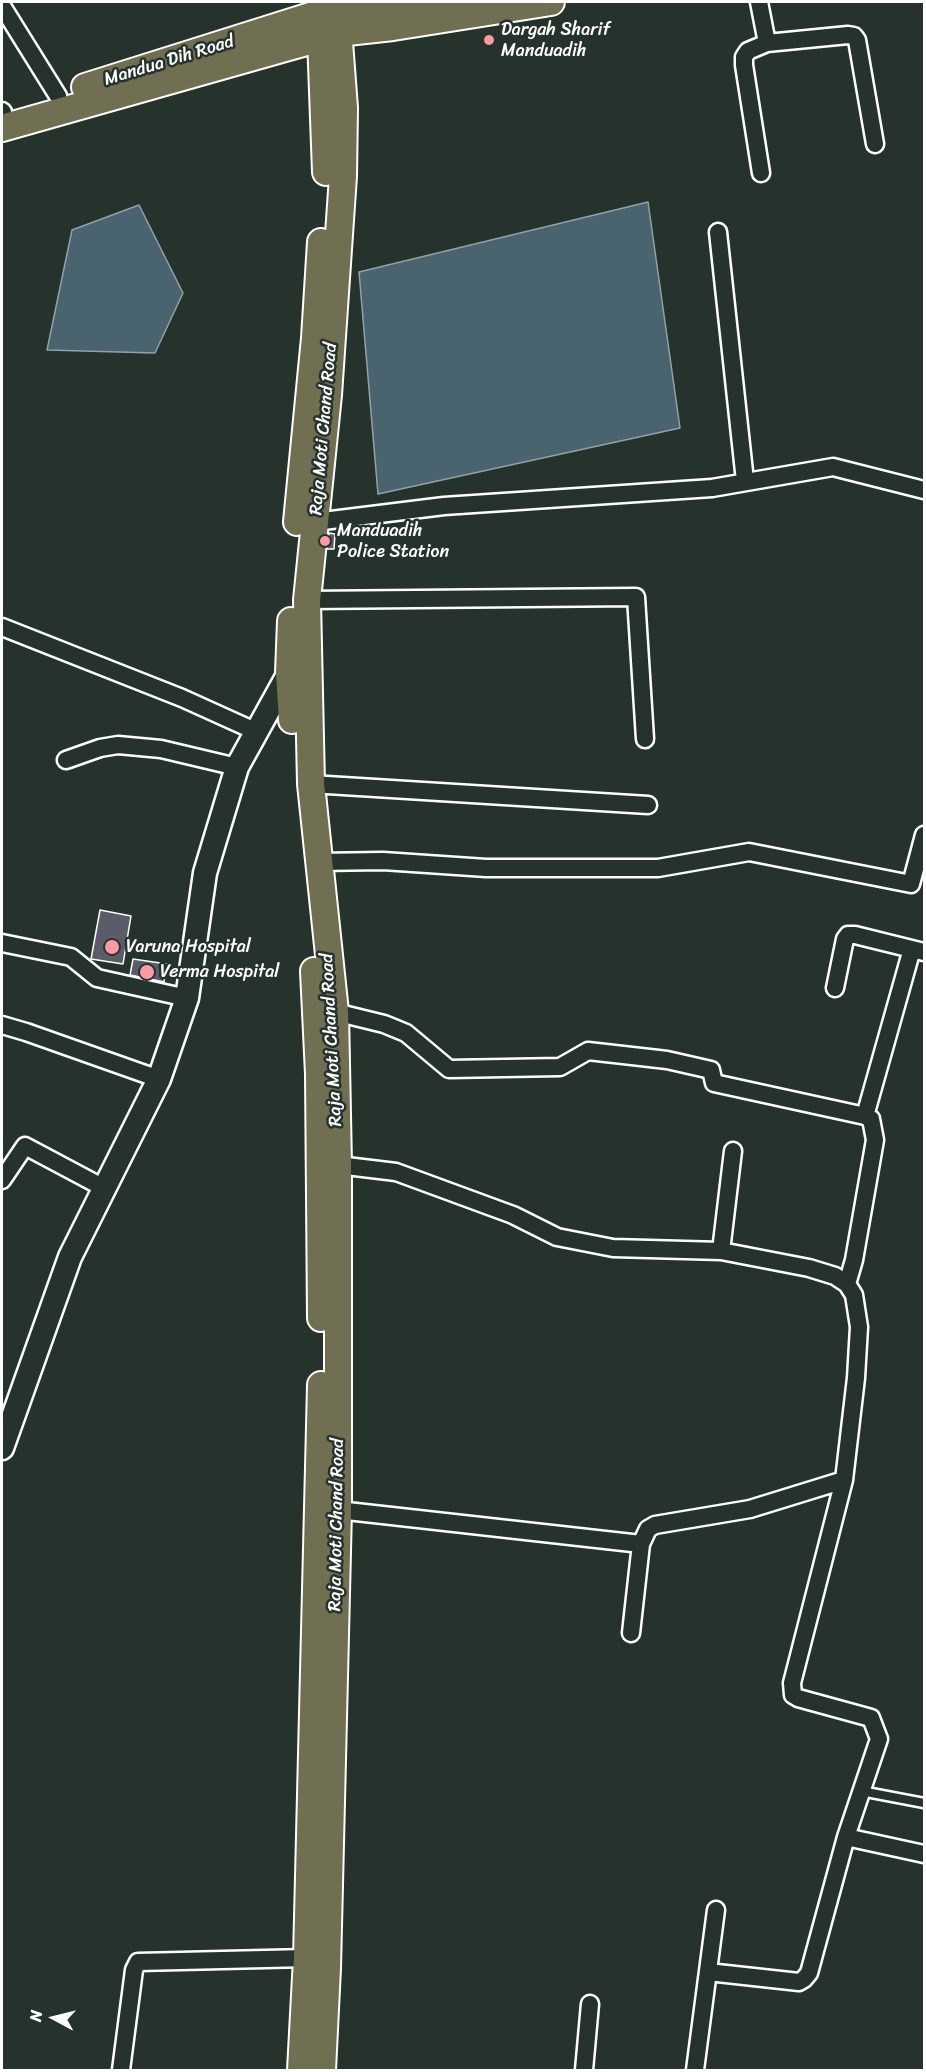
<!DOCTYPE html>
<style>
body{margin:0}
#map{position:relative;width:926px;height:2072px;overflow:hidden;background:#26332d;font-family:Sriracha,sans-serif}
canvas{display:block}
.frame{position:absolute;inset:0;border:3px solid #fff;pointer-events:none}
.north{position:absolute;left:24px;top:1988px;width:60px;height:60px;-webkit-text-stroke:4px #26332d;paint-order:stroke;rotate:277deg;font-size:16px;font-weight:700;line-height:24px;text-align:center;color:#fff}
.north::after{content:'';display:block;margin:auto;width:21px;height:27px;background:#fff;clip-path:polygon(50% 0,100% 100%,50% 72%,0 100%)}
</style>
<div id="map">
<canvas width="926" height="2072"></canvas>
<div class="frame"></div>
<div class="north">N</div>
</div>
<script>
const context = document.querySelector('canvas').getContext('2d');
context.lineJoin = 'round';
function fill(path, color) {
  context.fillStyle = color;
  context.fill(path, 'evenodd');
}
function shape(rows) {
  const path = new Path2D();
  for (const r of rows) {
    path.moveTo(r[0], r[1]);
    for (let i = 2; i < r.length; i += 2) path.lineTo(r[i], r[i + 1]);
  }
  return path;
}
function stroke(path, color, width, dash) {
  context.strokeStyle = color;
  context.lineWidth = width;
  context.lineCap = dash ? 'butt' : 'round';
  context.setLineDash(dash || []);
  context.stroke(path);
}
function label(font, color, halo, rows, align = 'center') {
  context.font = font + ' Sriracha,sans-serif';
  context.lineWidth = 5;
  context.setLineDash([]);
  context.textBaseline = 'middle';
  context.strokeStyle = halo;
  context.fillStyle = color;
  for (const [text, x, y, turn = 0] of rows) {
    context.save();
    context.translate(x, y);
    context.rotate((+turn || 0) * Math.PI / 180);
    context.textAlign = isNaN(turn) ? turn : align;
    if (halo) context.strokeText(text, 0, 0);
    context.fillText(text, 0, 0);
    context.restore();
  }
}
const water = shape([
 [648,202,680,428,378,494,359,272,648,202],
 [139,205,183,293,155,353,47,350,72,230,139,205]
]);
fill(water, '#49646e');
stroke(water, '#92a2a8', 1.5);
const building = shape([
 [329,533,335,534,334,549,327,549,329,533],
 [100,910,131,916,123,964,91,959,100,910],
 [133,959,167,964,164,982,130,975,133,959]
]);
fill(building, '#5b5c69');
stroke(building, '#fff', 1.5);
const lane = shape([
 [861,1791,924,1803]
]);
const street = shape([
 [759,2,767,43],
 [2,6,58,96],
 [2,111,3,112],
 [761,173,744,65,744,57,748,51,767,43,848,35,854,36,857,40,875,144],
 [718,232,745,481],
 [315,522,444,506,712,488,833,467,924,490],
 [307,600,636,597,645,739],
 [2,627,182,698,255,731],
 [66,760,100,748,118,745,161,749,237,767],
 [311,784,648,805],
 [318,862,383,861,486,868,658,868,749,852,911,884,924,835],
 [2,943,71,957,97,978,187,998],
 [835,988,845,939,848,935,855,935,924,952],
 [335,1012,384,1024,406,1033,449,1069,560,1067,588,1051,667,1060,711,1070,714,1083,865,1116,871,1119,875,1140,854,1260,847,1284],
 [2,1025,26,1032,159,1079],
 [865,1116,912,949],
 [338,1165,396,1172,513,1215,557,1237,613,1248,721,1251,809,1268,835,1276,847,1284,854,1295,859,1327,856,1378,844,1480,792,1683,793,1695,798,1698,871,1718,879,1739,846,1837,924,1854],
 [2,1180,25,1146,104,1188],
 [721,1251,733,1151],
 [338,1510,641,1544],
 [631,1633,641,1544,648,1529,655,1525,750,1509,844,1480],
 [708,1972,799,1982,804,1979,809,1973,846,1837],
 [121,2070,134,1970,138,1962,307,1958],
 [584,2070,590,2004],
 [695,2070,716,1910]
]);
const secondary = shape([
 [2,1448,70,1257,159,1079,187,998,205,873,237,767,289,673,294,669]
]);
const primary = shape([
 [321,38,326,172],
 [85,87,320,13,457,2],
 [2,128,338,33,393,27,551,2],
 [297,522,315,338,321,242],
 [291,621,289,673,292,720],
 [314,971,319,1074,321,1318],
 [301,2070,307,1958,321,1385],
 [322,2070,327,1968,338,1510,338,1165,335,1012,311,784,307,600,328,395,343,176,344,108,336,2]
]);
stroke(lane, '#fff', 13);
stroke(street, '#fff', 21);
stroke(secondary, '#fff', 27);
stroke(primary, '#fff', 30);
stroke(lane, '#26332d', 8);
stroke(street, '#26332d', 16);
stroke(secondary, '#26332d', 22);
stroke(primary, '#716f52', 26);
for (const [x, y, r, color] of [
 [489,40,6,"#ff9aa2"],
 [325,541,6,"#ff9aa2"],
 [112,947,8,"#ff9aa2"],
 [147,972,8,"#ff9aa2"]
]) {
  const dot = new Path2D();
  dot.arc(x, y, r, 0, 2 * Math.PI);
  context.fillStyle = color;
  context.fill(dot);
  stroke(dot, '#26332d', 2);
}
label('18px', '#fff', '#26332d', [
 ["Dargah Sharif",501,30],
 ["Manduadih",501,51],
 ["Manduadih",337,531],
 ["Police Station",337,552],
 ["Varuna Hospital",126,947],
 ["Verma Hospital",160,972]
], 'left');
label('18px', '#fff', '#26332d', [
 ["Mandua Dih Road",169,61,-17],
 ["Raja Moti Chand Road",324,429,-85],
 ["Raja Moti Chand Road",332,1040,-93],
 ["Raja Moti Chand Road",337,1525,-89]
]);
</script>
